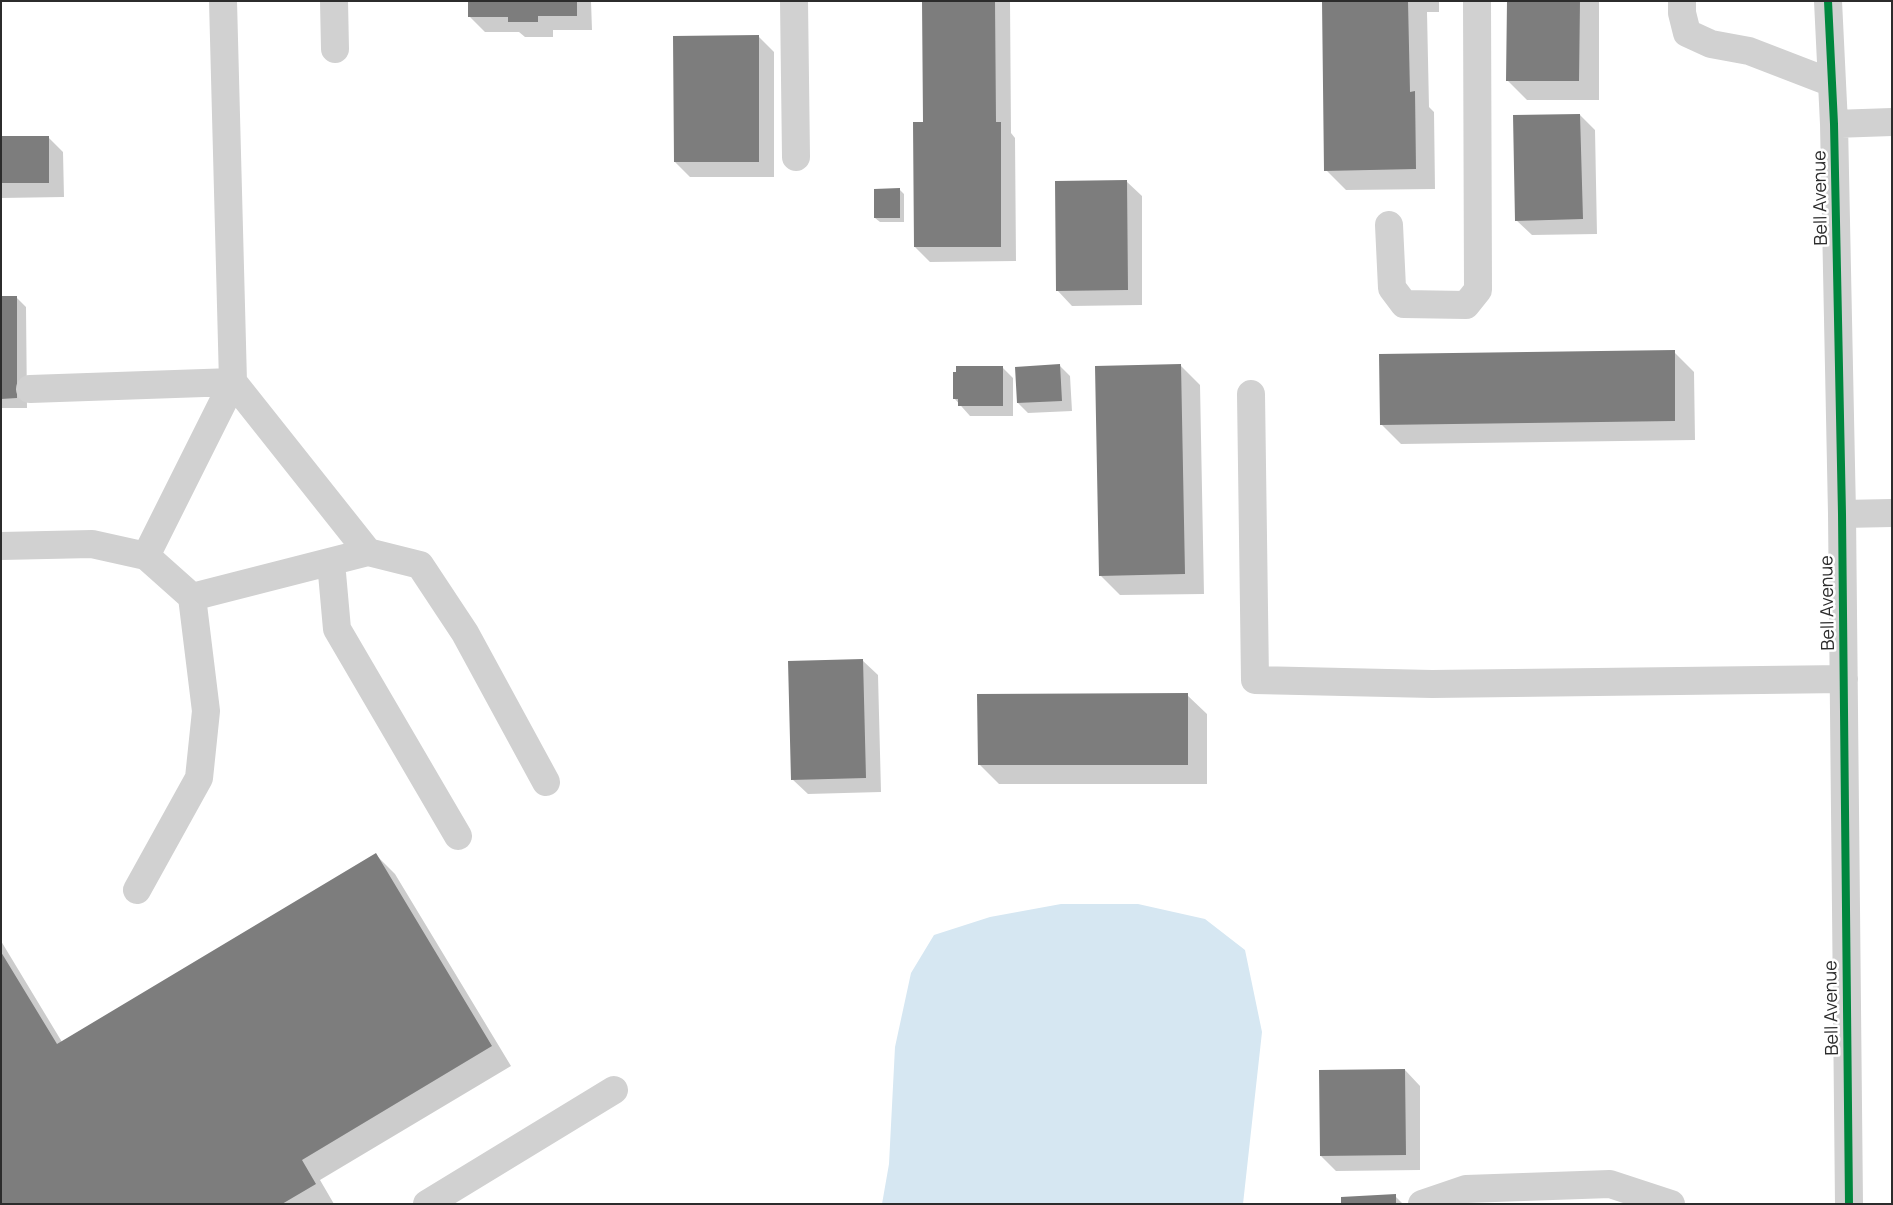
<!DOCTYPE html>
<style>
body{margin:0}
#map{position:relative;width:1893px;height:1205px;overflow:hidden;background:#fff;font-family:Manrope,sans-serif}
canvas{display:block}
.frame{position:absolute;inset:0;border:2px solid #2c2c2c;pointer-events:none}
</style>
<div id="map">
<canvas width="1893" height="1205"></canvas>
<div class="frame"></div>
</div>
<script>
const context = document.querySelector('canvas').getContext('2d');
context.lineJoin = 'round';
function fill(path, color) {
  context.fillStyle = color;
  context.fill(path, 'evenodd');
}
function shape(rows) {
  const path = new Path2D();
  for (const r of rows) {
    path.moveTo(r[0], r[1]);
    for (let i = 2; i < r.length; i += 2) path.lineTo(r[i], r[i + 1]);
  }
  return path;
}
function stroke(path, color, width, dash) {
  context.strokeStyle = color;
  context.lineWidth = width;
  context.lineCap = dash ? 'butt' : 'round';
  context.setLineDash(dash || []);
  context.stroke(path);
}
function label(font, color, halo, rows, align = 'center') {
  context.font = font + ' Manrope,sans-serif';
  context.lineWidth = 5;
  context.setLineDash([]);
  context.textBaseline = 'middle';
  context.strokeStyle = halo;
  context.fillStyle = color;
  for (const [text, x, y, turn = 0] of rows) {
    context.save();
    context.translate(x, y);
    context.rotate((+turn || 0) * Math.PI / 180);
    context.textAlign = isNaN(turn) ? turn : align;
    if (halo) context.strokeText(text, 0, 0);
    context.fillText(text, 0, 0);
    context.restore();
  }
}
fill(shape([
 [1061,904,1138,904,1205,919,1245,950,1262,1032,1243,1204,882,1204,889,1164,895,1047,911,973,934,935,990,917]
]), '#d6e7f2');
fill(shape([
 [469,1,591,1,592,30,553,30,553,37,525,37,519,32,485,32,470,17],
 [923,1,1010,1,1011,133,1015,138,1016,261,930,262,915,247,924,123],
 [1323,1,1439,1,1439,12,1427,12,1429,107,1434,112,1435,189,1346,190,1326,170],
 [1508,1,1599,1,1599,100,1527,100,1507,80],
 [758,36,774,52,774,177,690,177,675,162],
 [1580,115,1595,130,1597,234,1532,235,1516,220],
 [48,137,63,152,64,197,1,198,1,138],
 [1126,181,1142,196,1142,305,1072,306,1057,290],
 [899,189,904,194,904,222,880,222,875,218],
 [1,297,16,297,26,307,27,408,1,408],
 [1674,352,1694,372,1695,440,1401,444,1381,424],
 [1180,365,1200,385,1204,594,1120,595,1100,575],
 [1060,366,1070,376,1072,411,1028,413,1018,403],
 [1003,368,1013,378,1013,416,970,416,954,398],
 [862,660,878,675,881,792,808,794,792,779],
 [1187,695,1207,714,1207,784,999,784,979,764],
 [376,855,395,874,511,1066,320,1180,334,1204,1,1204,1,941,62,1042],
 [1405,1070,1420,1086,1420,1170,1336,1171,1321,1156],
 [1395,1196,1403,1204,1342,1204]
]), '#0003');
fill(shape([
 [468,1,577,1,577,16,538,16,538,22,508,22,508,17,468,17],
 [922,1,995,1,996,122,1001,122,1001,247,914,247,913,122,923,122],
 [1322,1,1408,1,1410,92,1415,91,1416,169,1324,171],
 [1507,1,1580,1,1579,81,1506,81],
 [759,35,759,162,674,162,673,36],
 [1580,114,1583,219,1515,221,1513,115],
 [1,136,49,136,49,183,1,183],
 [1127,180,1128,290,1056,291,1055,181],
 [900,188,900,218,874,218,874,189],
 [1,296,17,296,17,398,1,399],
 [1675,350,1675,421,1380,425,1379,354],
 [1060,364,1062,401,1017,403,1015,367],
 [1181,364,1185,574,1099,576,1095,366],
 [956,366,1003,366,1003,406,958,406,958,399,953,399,953,372,956,372],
 [863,659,866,778,791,780,788,661],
 [1188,693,1188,765,978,765,977,694],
 [376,853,492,1046,302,1160,316,1184,282,1204,1,1204,1,952,57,1044],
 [1405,1069,1406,1155,1320,1156,1319,1070],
 [1396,1194,1396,1204,1341,1204,1341,1197]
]), '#7d7d7d');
stroke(shape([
 [223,1,233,382,368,552],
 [334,1,335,49],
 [794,1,796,157],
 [1682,1,1682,13,1687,33,1711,44,1749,51,1832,83],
 [1828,1,1834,124,1842,514,1849,1204],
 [1834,124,1892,122],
 [1389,225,1392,288,1404,304,1466,305,1478,290,1477,1],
 [30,389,233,382,146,556],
 [1251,394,1255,680,1432,684,1844,679],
 [1842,514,1892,513],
 [1,546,92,544,146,556,192,597,368,552,420,565,465,633,546,782],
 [331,562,337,629,458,836],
 [137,890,199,778,206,711,192,597],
 [427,1204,614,1090],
 [1422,1204,1466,1189,1610,1184,1671,1204]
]), '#d1d1d1', 28);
stroke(shape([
 [1828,1,1834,124,1842,514,1849,1204]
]), '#00873e', 8);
label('18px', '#2c2c2c', '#fff', [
 ["Bell Avenue",1821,198,-91],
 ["Bell Avenue",1828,603,-91],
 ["Bell Avenue",1832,1008,-91]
]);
</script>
